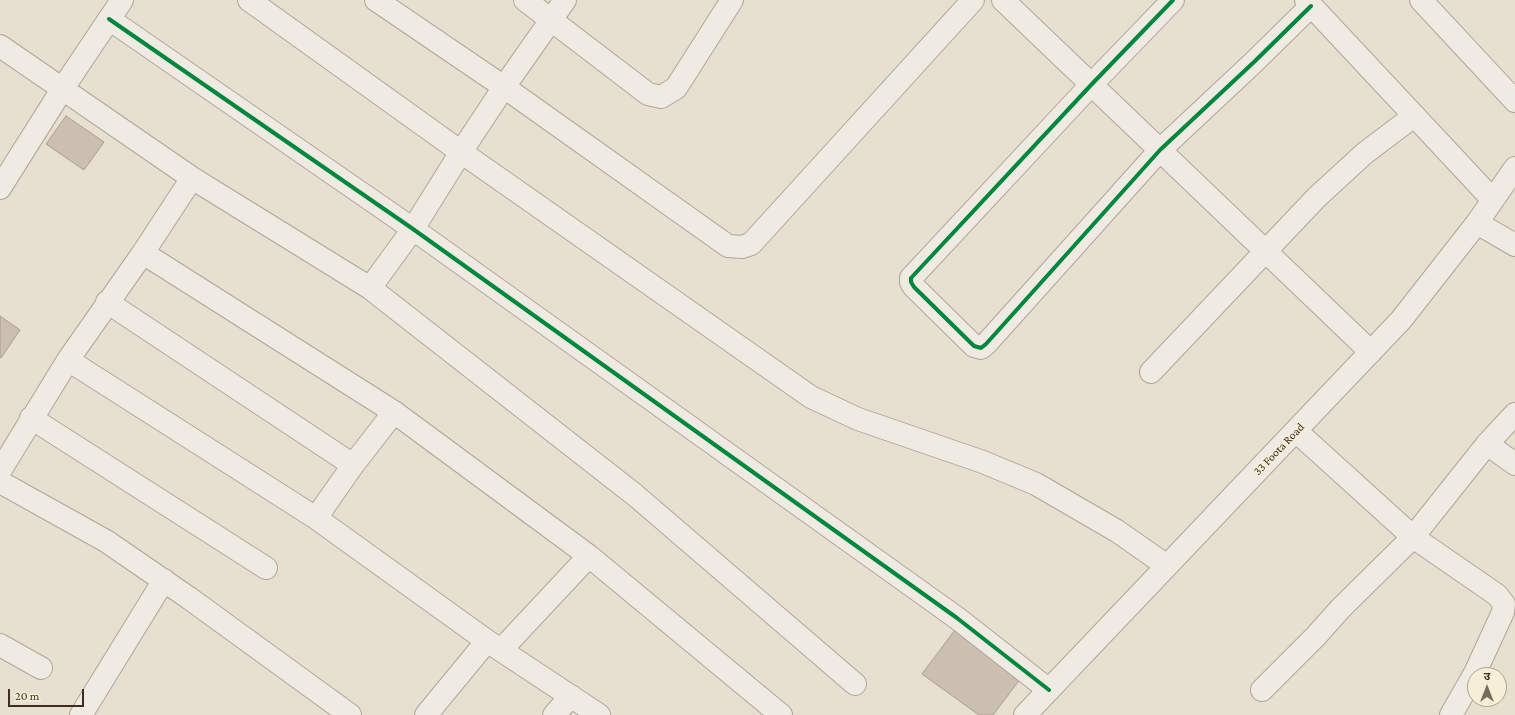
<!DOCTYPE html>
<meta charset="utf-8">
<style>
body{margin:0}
#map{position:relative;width:1515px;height:715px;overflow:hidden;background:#e7e0d1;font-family:"Crimson Pro","Noto Sans Devanagari",serif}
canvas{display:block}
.north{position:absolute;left:1467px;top:667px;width:40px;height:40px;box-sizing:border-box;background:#f7eed8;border:1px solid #ada18e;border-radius:50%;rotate:0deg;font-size:11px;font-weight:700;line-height:16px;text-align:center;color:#3d2e20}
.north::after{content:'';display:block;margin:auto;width:14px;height:18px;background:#786c5e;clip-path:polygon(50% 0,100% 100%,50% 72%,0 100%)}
.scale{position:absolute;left:8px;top:689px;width:76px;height:18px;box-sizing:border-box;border:2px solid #3d2e20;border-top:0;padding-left:5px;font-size:12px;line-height:14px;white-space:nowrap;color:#3d2e20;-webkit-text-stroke:3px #f7eed8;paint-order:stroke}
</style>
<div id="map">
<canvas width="1515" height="715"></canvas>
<div class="north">उ</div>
<div class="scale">20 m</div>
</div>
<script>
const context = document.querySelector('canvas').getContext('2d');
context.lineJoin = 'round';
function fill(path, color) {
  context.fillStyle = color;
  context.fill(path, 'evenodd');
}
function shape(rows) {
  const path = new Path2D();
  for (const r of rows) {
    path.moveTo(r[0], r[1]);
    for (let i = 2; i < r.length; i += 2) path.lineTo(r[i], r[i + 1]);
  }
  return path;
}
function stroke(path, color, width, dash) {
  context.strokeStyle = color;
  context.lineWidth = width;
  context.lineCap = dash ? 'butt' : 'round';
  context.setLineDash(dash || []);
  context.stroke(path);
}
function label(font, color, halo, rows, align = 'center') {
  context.font = font + ' "Crimson Pro",serif';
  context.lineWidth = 3;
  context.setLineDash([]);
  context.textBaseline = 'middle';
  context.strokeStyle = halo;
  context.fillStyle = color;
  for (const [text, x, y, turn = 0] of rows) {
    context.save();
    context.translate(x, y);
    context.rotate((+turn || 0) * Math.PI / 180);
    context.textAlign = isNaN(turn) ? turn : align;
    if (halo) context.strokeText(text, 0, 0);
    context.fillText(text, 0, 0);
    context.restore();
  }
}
const building = shape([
 [66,116,104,142,84,170,46,144,66,116],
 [0,316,20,330,1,358,0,357,0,316],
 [955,630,1021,678,993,715,979,715,922,674,955,630]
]);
fill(building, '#cbbfb2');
stroke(building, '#a89c90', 1);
const minor = shape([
 [249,0,461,152,811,397,858,419,983,462,1036,484,1117,531,1167,566],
 [376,0,504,87,728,246,742,247,751,244,973,0],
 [525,0,648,94,661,97,676,88,732,0],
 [1003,0,1371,352],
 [1173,0,1091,85,911,278,911,282,914,287,974,346,981,348,986,344,1160,150,1254,62,1311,6],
 [1306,0,1493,200],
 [1421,0,1515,101],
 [109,19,413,229,957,618,1049,690],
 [0,46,192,178,370,288,413,229,461,152,504,87,565,0],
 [0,188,63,88,122,0],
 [1477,223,1515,245],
 [143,253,394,412,589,556,781,715],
 [370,288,635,495,855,684],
 [107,302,353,465,316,518],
 [68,360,316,518,487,641,599,715],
 [1151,372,1317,197,1365,153,1414,116],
 [31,418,266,568],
 [1296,431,1413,537,1497,595,1504,604,1503,612,1475,673,1451,715],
 [1487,444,1515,464],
 [353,465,394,412],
 [0,471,68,360,143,253,192,178],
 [0,482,106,541,189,598,350,715],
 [0,645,41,668],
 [501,650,589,556],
 [1262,690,1316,636,1340,609,1413,537,1487,444,1515,414],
 [81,715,164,580],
 [426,715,487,641],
 [554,715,571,696],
 [1025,715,1401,320,1477,223,1515,168]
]);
stroke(minor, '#ada599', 24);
stroke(minor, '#efebe3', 22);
stroke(shape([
 [1173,0,1091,85,911,278,911,282,914,287,974,346,981,348,986,344,1160,150,1254,62,1311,6],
 [109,19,413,229,957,618,1049,690]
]), '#00873e', 4);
label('12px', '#3d2e20', '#f7eed8', [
 ["33 Foota Road",1279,449,-46]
]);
</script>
